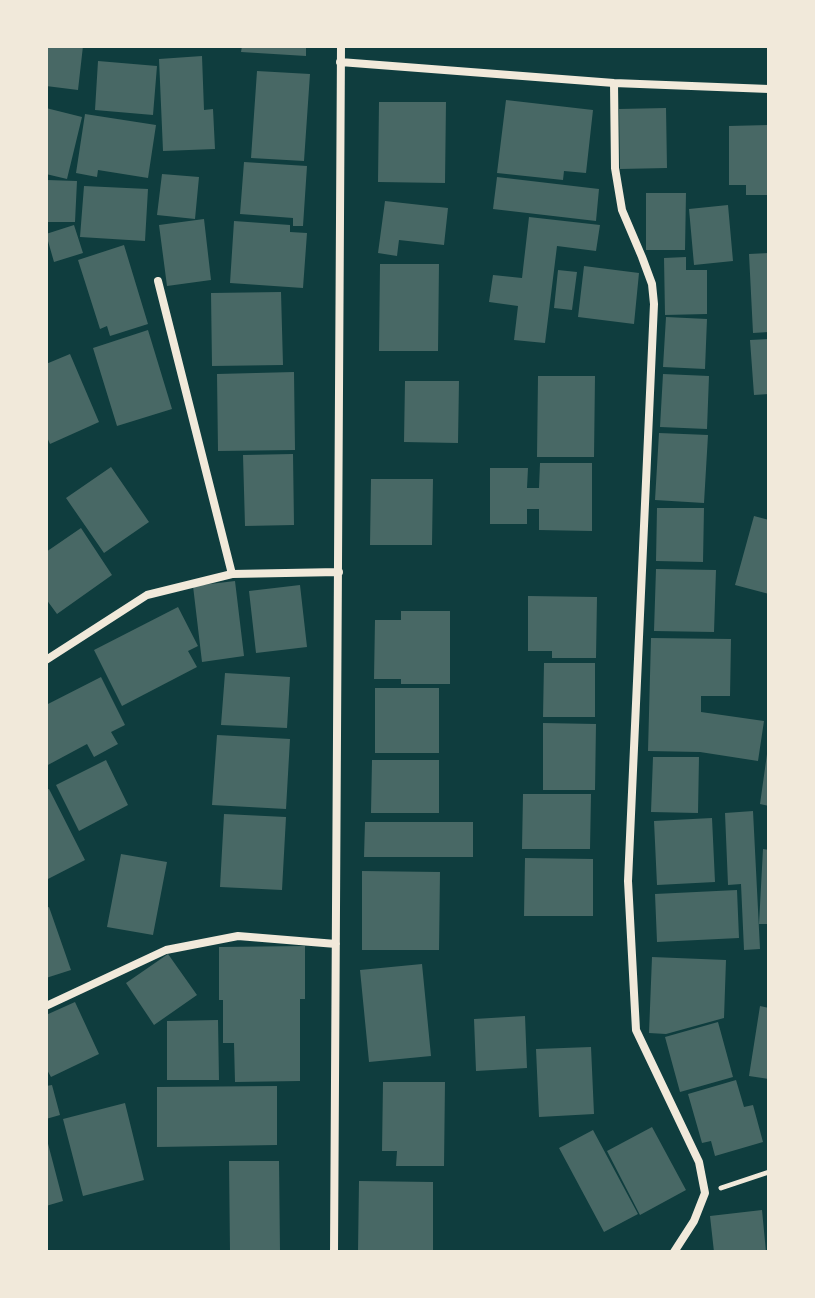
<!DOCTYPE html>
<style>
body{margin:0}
#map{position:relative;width:815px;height:1298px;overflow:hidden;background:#0f3d3e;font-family:Roboto,sans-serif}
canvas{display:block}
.frame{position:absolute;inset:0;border:48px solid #f1e9da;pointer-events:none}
</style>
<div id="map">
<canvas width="815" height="1298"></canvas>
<div class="frame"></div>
</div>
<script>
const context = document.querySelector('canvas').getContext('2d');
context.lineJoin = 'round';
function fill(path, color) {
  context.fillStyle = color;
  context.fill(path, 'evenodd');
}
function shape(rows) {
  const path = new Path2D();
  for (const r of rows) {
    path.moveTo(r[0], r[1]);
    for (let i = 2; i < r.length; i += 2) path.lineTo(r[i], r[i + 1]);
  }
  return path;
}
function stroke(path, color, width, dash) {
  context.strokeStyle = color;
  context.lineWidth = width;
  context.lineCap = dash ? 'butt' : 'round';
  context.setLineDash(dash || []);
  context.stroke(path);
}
fill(shape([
 [46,46,83,46,78,90,46,86],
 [242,46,306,46,306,56,241,52],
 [202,56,204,110,213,109,215,149,163,151,159,59],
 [98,61,157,66,153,115,95,110],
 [257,71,310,74,304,161,251,158],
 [506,100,593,110,586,173,564,171,563,180,497,173],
 [379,102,446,102,445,183,378,182],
 [46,108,82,117,67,179,46,174],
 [666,108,667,168,620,169,619,109],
 [85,114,156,125,148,178,98,170,97,177,76,173],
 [769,125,769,195,746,195,746,185,729,185,729,126],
 [244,162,307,166,303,226,293,226,293,218,240,214],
 [162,174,199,177,195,219,157,215],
 [497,177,599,189,596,221,493,209],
 [47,180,77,181,75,222,46,222],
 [84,186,148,189,145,241,80,237],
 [646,193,686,193,685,250,646,250],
 [385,201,448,208,444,245,399,240,397,256,378,253],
 [728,205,733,261,694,265,689,209],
 [529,217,600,225,596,251,557,246,545,343,514,340,518,306,489,302,493,275,522,278],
 [204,219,211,280,167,286,159,225],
 [234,221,290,225,290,232,307,233,303,288,230,283],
 [74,225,83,253,54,262,46,234],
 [124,245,148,324,110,336,107,326,100,329,78,260],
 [769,253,769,332,753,333,749,254],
 [686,257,686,270,707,270,707,314,665,315,664,258],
 [380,264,439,264,438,351,379,351],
 [584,266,639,273,634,324,578,317],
 [558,270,577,272,572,310,554,308],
 [281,292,283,365,212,366,211,293],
 [666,317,707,319,705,369,663,367],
 [148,330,172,409,117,426,93,348],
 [769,339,769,394,754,395,750,340],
 [70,354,99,422,50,444,46,435,46,364],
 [294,372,295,450,218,451,217,374],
 [663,374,709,376,707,429,660,427],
 [538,376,595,376,594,457,537,457],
 [405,381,459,381,458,443,404,442],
 [659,433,708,435,704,503,655,500],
 [293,454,294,525,245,526,243,455],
 [540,463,592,463,592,531,539,530,539,509,527,509,527,524,490,524,490,468,528,468,527,488,539,488],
 [111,467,149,522,104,553,66,498],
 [371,479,433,479,432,545,370,545],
 [657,508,704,508,703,562,656,561],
 [754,516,769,520,769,594,735,585],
 [81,528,112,575,57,614,46,599,46,552],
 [656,569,716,570,714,632,654,631],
 [235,581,244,656,202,662,193,586],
 [300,585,307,647,256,653,249,591],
 [528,596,597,597,596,658,552,658,552,651,528,651],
 [178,607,198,646,188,651,197,667,122,706,94,650],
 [401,611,450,611,450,684,401,684,401,679,374,679,375,620,401,620],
 [651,638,731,639,730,696,701,696,701,712,764,721,758,761,700,752,648,751],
 [544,663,595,663,595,717,543,717],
 [225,673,290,677,287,728,221,725],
 [101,677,125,725,111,732,118,744,94,757,87,744,46,766,46,705],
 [375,688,439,688,439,753,375,753],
 [543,723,596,724,595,790,543,790],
 [217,735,290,739,286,809,212,805],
 [767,754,769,754,769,806,760,804],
 [653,757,699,757,698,813,651,812],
 [106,760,128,805,79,831,56,785],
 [372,760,439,760,439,813,371,813],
 [49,789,85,860,46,880,46,790],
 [523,794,591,794,590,849,522,849],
 [753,811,760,949,744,950,741,884,728,885,725,813],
 [224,814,286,817,282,890,220,887],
 [712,818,715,882,657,885,654,821],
 [365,822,473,822,473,857,364,857],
 [763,849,769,850,769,924,759,924],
 [121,854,167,862,153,935,107,927],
 [525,858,593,859,593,916,524,916],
 [362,871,440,872,439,950,362,950],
 [737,890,739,938,657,942,655,894],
 [49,907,71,970,46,978,46,908],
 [305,946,305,999,300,999,300,1081,235,1082,234,1043,223,1043,223,1000,219,1000,219,947],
 [168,954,197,995,154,1025,126,983],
 [652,957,726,960,724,1018,666,1034,649,1033],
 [422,964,431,1056,369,1062,360,970],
 [75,1002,99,1054,51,1077,46,1068,46,1015],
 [760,1006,769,1008,769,1079,749,1076],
 [525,1016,527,1068,476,1071,474,1019],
 [218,1020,219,1080,167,1080,167,1021],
 [718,1022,733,1077,680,1092,665,1037],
 [591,1047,594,1114,539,1117,536,1049],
 [736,1080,744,1107,753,1105,763,1142,715,1156,711,1141,702,1143,688,1094],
 [383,1082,445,1082,444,1166,396,1166,397,1151,382,1151],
 [52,1085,60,1115,46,1119,46,1086],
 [277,1086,277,1145,157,1147,157,1087],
 [125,1103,144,1180,83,1196,63,1119],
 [652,1127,686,1190,640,1215,607,1151],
 [593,1130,638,1214,604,1232,559,1148],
 [46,1136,63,1201,46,1206],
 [229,1161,279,1161,280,1252,230,1252],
 [359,1181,433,1182,433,1252,358,1252],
 [762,1210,766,1252,714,1252,710,1216]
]), '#486865');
stroke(shape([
 [721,1188,769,1172]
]), '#f1e9da', 5);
stroke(shape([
 [340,62,614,83,769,89],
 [614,83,615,168,622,210,642,257,652,284,654,304,628,881,636,1030,699,1162,705,1193,694,1221,674,1252],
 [158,281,232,574],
 [46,660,147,595,232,574,339,572],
 [46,1006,166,950,238,936,336,944],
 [334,1252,341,46]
]), '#f1e9da', 8);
</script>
